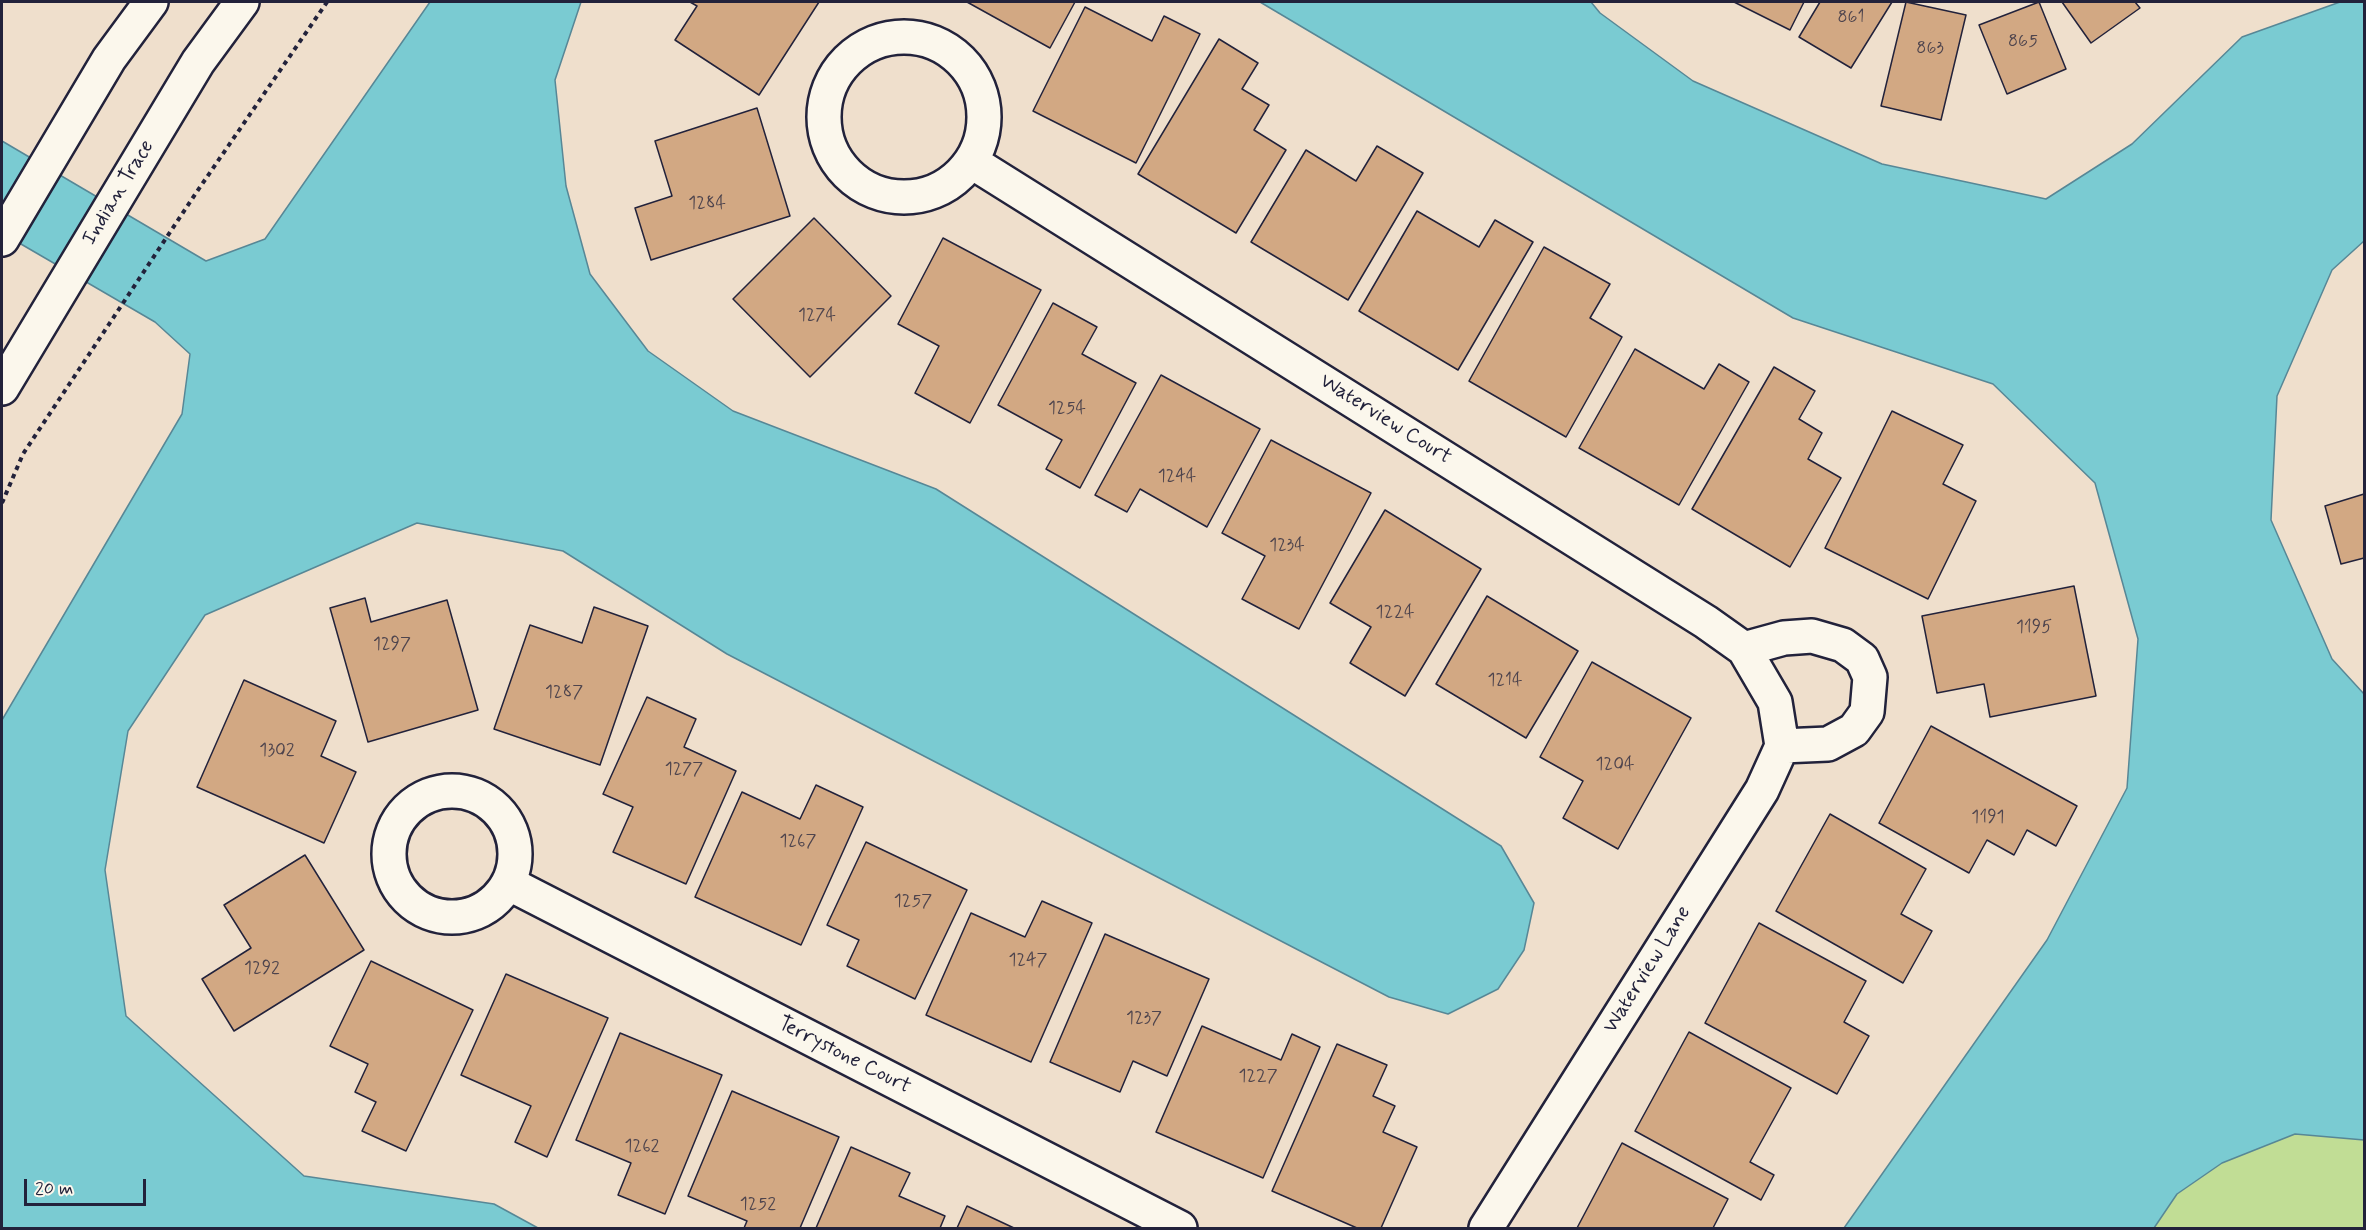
<!DOCTYPE html>
<style>
body{margin:0}
#map{position:relative;width:2366px;height:1230px;overflow:hidden;background:#efdfcc;font-family:Mynerve,sans-serif}
canvas{display:block}
.frame{position:absolute;inset:0;border:3px solid #22223b;pointer-events:none}
.scale{position:absolute;left:24px;top:1179px;width:122px;height:27px;box-sizing:border-box;border:3px solid #22223b;border-top:0;padding-left:8px;font-size:18px;line-height:21px;white-space:nowrap;color:#22223b;-webkit-text-stroke:4px #fbf7ec;paint-order:stroke}
</style>
<div id="map">
<canvas width="2366" height="1230"></canvas>
<div class="frame"></div>
<div class="scale">20 m</div>
</div>
<script>
const context = document.querySelector('canvas').getContext('2d');
context.lineJoin = 'round';
function fill(path, color) {
  context.fillStyle = color;
  context.fill(path, 'evenodd');
}
function shape(rows) {
  const path = new Path2D();
  for (const r of rows) {
    if (r.length === 3) {
      path.moveTo(r[0] + r[2], r[1]);
      path.arc(r[0], r[1], r[2], 0, 2 * Math.PI);
      continue;
    }
    path.moveTo(r[0], r[1]);
    for (let i = 2; i < r.length; i += 2) path.lineTo(r[i], r[i + 1]);
  }
  return path;
}
function stroke(path, color, width, dash) {
  context.strokeStyle = color;
  context.lineWidth = width;
  context.lineCap = dash ? 'butt' : 'round';
  context.setLineDash(dash || []);
  context.stroke(path);
}
function label(font, color, halo, rows, align = 'center') {
  context.font = font + ' Mynerve,sans-serif';
  context.lineWidth = 4.5;
  context.setLineDash([]);
  context.textBaseline = 'middle';
  context.strokeStyle = halo;
  context.fillStyle = color;
  for (const [text, x, y, turn = 0] of rows) {
    context.save();
    context.translate(x, y);
    context.rotate((+turn || 0) * Math.PI / 180);
    context.textAlign = isNaN(turn) ? turn : align;
    if (halo) context.strokeText(text, 0, 0);
    context.fillText(text, 0, 0);
    context.restore();
  }
}
fill(shape([
 [2295,1134,2364,1140,2364,1228,2154,1228,2177,1194,2222,1163]
]), '#c1dd95');
const water = shape([
 [430,2,581,2,555,80,566,186,590,274,648,351,733,411,936,489,1501,846,1534,903,1524,950,1498,989,1448,1014,1389,997,727,654,563,551,417,523,205,615,128,731,105,870,126,1016,304,1176,494,1204,538,1228,2,1228,2,720,182,414,190,354,155,322,2,233,2,141,206,261,265,239,430,2],
 [1260,2,1591,2,1600,13,1693,81,1882,164,2046,199,2132,144,2242,37,2340,2,2364,2,2364,241,2332,270,2277,396,2271,520,2332,659,2364,694,2364,1140,2295,1134,2222,1163,2177,1194,2154,1228,1844,1228,2047,940,2127,788,2138,639,2095,483,1993,384,1793,318,1260,2]
]);
fill(water, '#7acbd2');
stroke(water, '#578796', 1.5);
const building = shape([
 [690,2,819,2,759,95,675,40,697,6,690,2],
 [967,2,1075,2,1050,48,967,2],
 [1734,2,1804,2,1790,30,1734,2],
 [1820,2,1892,2,1851,68,1799,37,1820,2],
 [1906,2,1966,15,1941,120,1881,106,1906,2],
 [2039,2,2066,69,2007,94,1979,25,2039,2],
 [2062,2,2135,2,2140,8,2091,43,2062,2],
 [1085,7,1152,41,1164,16,1200,34,1136,163,1033,111,1085,7],
 [1219,39,1258,63,1242,89,1269,105,1254,130,1286,150,1236,233,1138,174,1219,39],
 [757,108,790,216,651,260,635,208,672,196,655,141,757,108],
 [1377,146,1423,173,1348,300,1251,242,1306,150,1356,181,1377,146],
 [1417,211,1479,247,1495,220,1533,242,1458,370,1359,311,1417,211],
 [814,218,891,296,810,377,733,299,814,218],
 [943,238,1041,290,970,423,915,393,939,346,898,324,943,238],
 [1544,247,1610,284,1590,318,1622,337,1566,437,1469,381,1544,247],
 [1053,303,1097,327,1082,354,1136,383,1080,488,1046,469,1062,440,998,405,1053,303],
 [1635,349,1704,389,1719,364,1749,382,1679,505,1579,448,1635,349],
 [1774,367,1815,391,1799,419,1822,433,1808,459,1841,478,1790,567,1692,509,1774,367],
 [1161,375,1260,429,1207,527,1140,489,1127,512,1095,495,1161,375],
 [1892,411,1963,445,1943,484,1976,501,1928,599,1825,548,1892,411],
 [1271,440,1371,493,1299,629,1242,599,1265,556,1222,533,1271,440],
 [2364,494,2364,558,2341,564,2325,506,2364,494],
 [1385,510,1481,569,1405,696,1350,663,1371,627,1330,603,1385,510],
 [2074,586,2096,696,1990,717,1984,684,1937,693,1922,616,2074,586],
 [1487,596,1578,651,1526,738,1436,684,1487,596],
 [365,598,371,622,447,600,478,710,368,742,330,608,365,598],
 [594,607,648,626,600,765,494,729,530,625,582,643,594,607],
 [1592,662,1691,718,1618,849,1563,818,1583,781,1540,757,1592,662],
 [244,680,336,721,321,756,356,772,324,843,197,787,244,680],
 [647,697,696,719,684,747,736,771,686,884,613,852,633,807,603,794,647,697],
 [1931,726,2077,806,2056,846,2027,830,2014,855,1987,840,1969,873,1879,823,1931,726],
 [816,785,863,807,801,945,695,897,742,792,800,819,816,785],
 [1830,814,1926,869,1901,914,1932,931,1903,983,1776,911,1830,814],
 [866,842,967,890,915,999,847,966,859,940,827,925,866,842],
 [305,855,364,950,234,1031,202,979,251,948,224,905,305,855],
 [1042,901,1092,923,1031,1062,926,1015,971,913,1025,937,1042,901],
 [1759,923,1866,981,1844,1022,1869,1036,1837,1094,1705,1023,1759,923],
 [1105,934,1209,979,1167,1076,1133,1061,1120,1092,1050,1062,1105,934],
 [371,961,473,1010,406,1151,362,1131,376,1102,355,1092,368,1064,330,1046,371,961],
 [506,974,608,1018,547,1157,515,1142,531,1106,461,1075,506,974],
 [1202,1026,1281,1060,1292,1034,1320,1047,1263,1178,1156,1132,1202,1026],
 [1689,1032,1791,1088,1750,1162,1774,1175,1761,1200,1635,1131,1689,1032],
 [620,1033,722,1075,665,1214,618,1195,631,1163,576,1140,620,1033],
 [1337,1044,1387,1065,1373,1096,1395,1106,1383,1132,1417,1147,1381,1228,1357,1228,1272,1191,1337,1044],
 [732,1091,839,1137,800,1228,744,1228,747,1221,688,1196,732,1091],
 [1622,1143,1728,1199,1713,1228,1577,1228,1622,1143],
 [851,1147,910,1173,899,1196,945,1216,940,1228,816,1228,851,1147],
 [967,1206,1014,1228,957,1228,967,1206]
]);
fill(building, '#d2a883');
stroke(building, '#22223b', 1.5);
const minor = shape([
 [904,117,80],
 [972,162,1706,622,1744,649,1775,702,1782,746,1762,790,1486,1228],
 [1744,649,1784,638,1812,636,1843,645,1862,659,1870,677,1867,712,1854,730,1828,744,1782,746],
 [452,854,63],
 [508,883,1180,1228]
]);
const major = shape([
 [2,239,109,59,151,2],
 [2,388,198,62,242,2]
]);
stroke(minor, '#22223b', 38);
stroke(major, '#22223b', 38);
stroke(shape([
 [2,503,23,454,196,193,327,2]
]), '#22223b', 4, [4.5, 4.5]);
stroke(minor, '#fbf7ec', 33);
stroke(major, '#fbf7ec', 33);
label('18px', '#4e444d', null, [
 ["861",1851,18],
 ["865",2023,42],
 ["863",1930,49],
 ["1284",707,204],
 ["1274",817,316],
 ["1254",1067,409],
 ["1244",1177,477],
 ["1234",1287,546],
 ["1224",1395,613],
 ["1195",2034,628],
 ["1297",392,645],
 ["1214",1505,681],
 ["1287",564,693],
 ["1302",277,751],
 ["1204",1615,765],
 ["1277",684,770],
 ["1191",1988,818],
 ["1267",798,842],
 ["1257",913,902],
 ["1247",1028,961],
 ["1292",262,969],
 ["1237",1144,1019],
 ["1227",1258,1077],
 ["1262",642,1147],
 ["1252",758,1205]
]);
label('21px', '#22223b', '#fbf7ec', [
 ["Indian Trace",119,193,-59],
 ["Waterview Court",1385,420,32],
 ["Waterview Lane",1648,970,-58],
 ["Terrystone Court",844,1056,27]
]);
</script>
